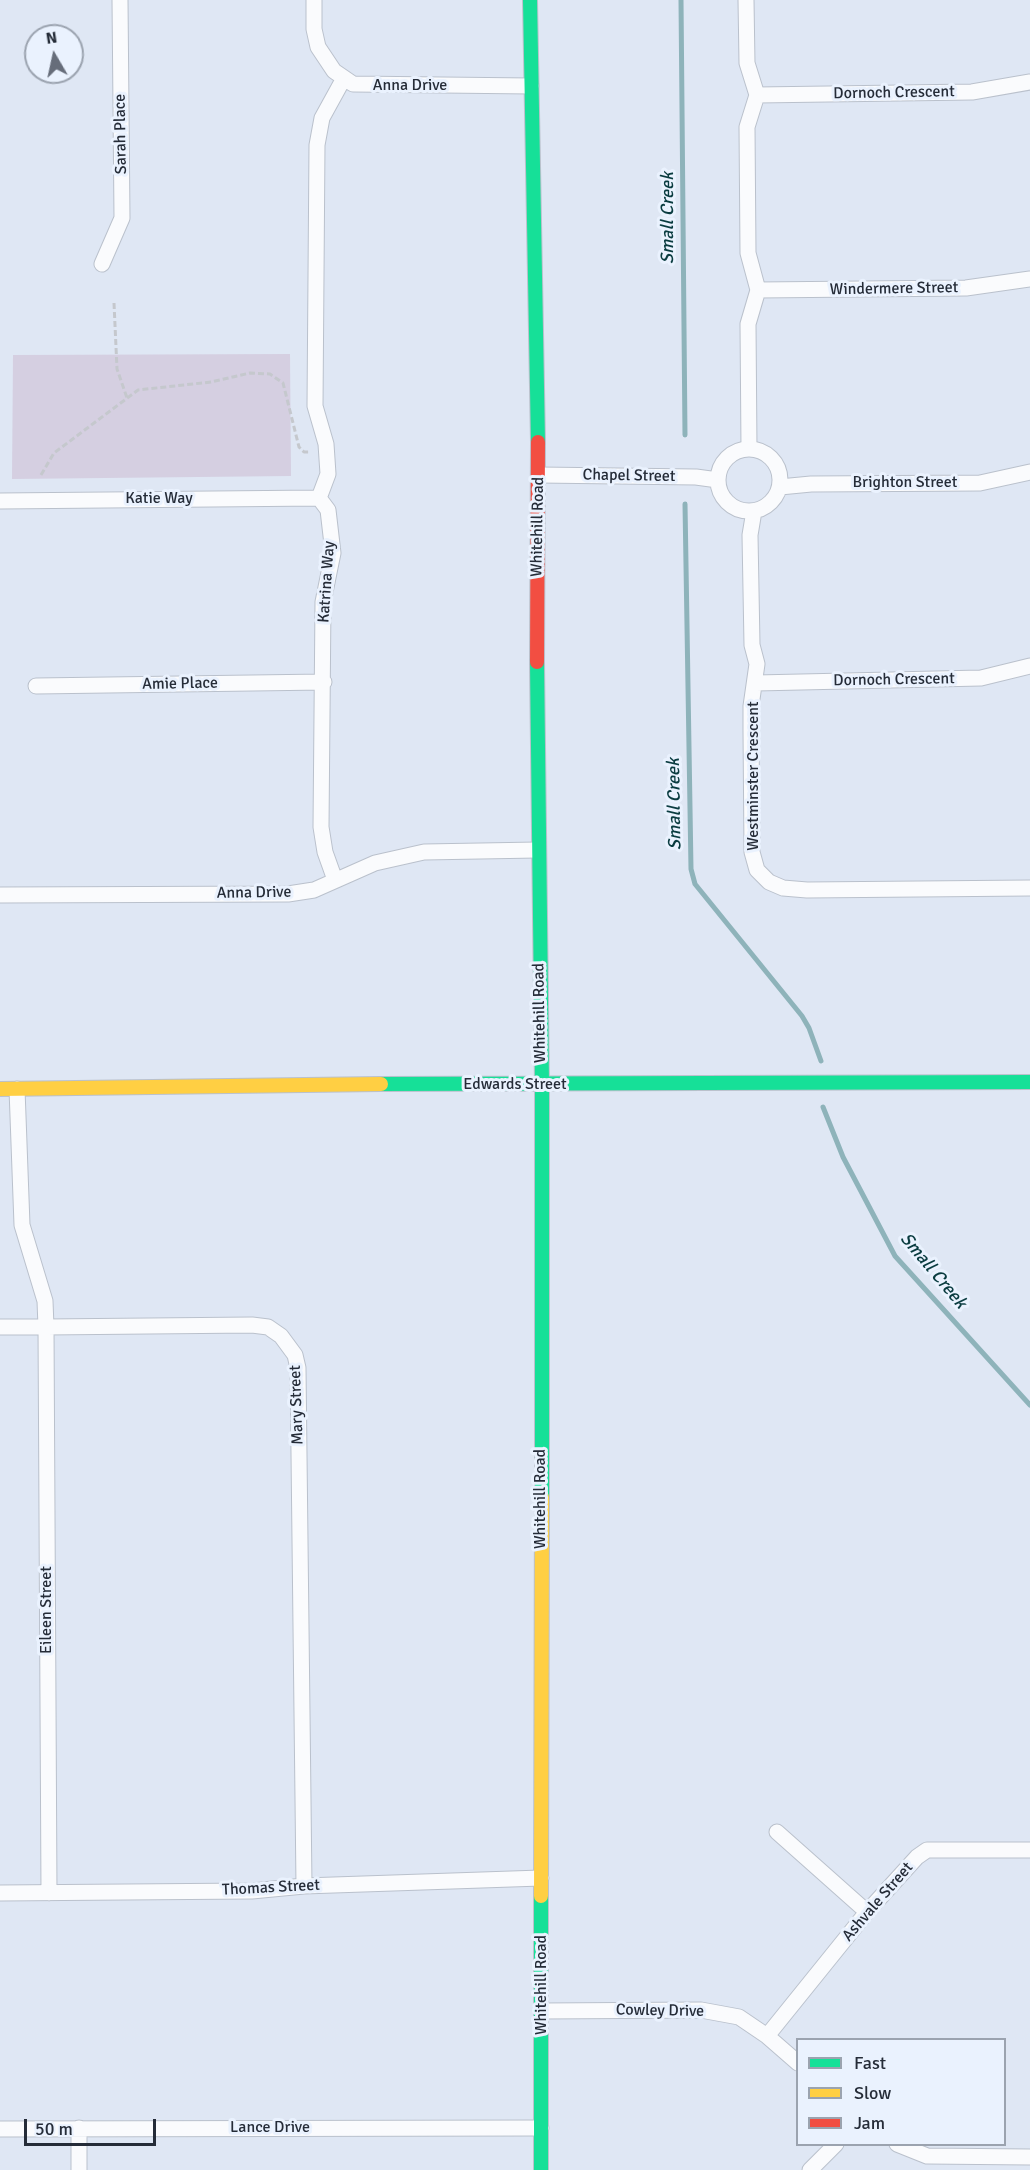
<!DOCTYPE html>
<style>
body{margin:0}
#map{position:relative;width:1030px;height:2170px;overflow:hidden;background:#dfe7f4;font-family:Signika,sans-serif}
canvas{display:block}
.legend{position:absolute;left:796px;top:2038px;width:210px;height:108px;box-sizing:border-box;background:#eaf2fe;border:2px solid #9ba3af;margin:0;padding:8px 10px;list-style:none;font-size:18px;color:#252c38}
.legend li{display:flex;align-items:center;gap:12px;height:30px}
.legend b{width:30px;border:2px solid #9ba3af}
.north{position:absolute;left:24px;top:24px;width:60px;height:60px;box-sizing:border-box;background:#eaf2fe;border:2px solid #9ba3af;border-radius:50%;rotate:351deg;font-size:16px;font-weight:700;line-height:24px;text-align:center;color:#252c38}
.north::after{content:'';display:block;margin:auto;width:21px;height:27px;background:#666d7a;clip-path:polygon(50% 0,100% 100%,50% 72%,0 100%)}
.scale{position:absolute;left:24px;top:2119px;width:132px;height:27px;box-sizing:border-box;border:3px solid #252c38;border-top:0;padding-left:8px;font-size:18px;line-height:21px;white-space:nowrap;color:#252c38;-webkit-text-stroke:4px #eaf2fe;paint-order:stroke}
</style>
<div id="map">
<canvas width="1030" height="2170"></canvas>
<ul class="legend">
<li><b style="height:8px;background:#16e098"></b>Fast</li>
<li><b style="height:8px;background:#ffcf43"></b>Slow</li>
<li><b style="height:8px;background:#f24e42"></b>Jam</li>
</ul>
<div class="north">N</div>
<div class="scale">50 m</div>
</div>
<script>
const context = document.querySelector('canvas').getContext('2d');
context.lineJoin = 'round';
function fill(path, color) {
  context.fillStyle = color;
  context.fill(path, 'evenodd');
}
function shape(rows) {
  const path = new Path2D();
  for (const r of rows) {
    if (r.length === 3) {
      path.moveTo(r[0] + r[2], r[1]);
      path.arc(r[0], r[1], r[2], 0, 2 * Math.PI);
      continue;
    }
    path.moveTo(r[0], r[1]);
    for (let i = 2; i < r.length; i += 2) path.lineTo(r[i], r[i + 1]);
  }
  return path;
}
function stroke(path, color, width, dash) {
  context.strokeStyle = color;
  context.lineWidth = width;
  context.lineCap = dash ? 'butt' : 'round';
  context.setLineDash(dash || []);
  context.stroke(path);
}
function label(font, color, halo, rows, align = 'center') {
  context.font = font + ' Signika,sans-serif';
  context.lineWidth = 6;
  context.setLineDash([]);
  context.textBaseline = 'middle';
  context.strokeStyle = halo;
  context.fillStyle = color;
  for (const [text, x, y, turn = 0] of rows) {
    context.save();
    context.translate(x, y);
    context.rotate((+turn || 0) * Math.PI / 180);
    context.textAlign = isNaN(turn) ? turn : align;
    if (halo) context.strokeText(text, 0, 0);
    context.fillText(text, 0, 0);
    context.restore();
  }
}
fill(shape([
 [290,354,291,476,12,479,13,355]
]), '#d5cfe1');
stroke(shape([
 [681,0,685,435],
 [685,504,691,869,695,884,802,1016,809,1028,821,1061],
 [823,1107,843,1157,895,1256,1030,1405]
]), '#8eb3ba', 5);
const street = shape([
 [314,0,314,29,318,47,334,71,353,84,531,86],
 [746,0,747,63,757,95,747,127,748,253,758,290,748,324,749,449],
 [757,95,972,92,1030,82],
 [102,264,122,218,120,0],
 [758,290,966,288,1030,279],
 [749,480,31],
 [539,475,696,477,718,480],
 [780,487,811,484,980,483,1030,472],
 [0,501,319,498],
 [754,511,750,535,752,645,757,664,751,706,751,730,752,852,757,870,769,882,783,888,807,890,1030,888],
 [756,683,981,678,1030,666],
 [36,686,324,682],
 [335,880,325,852,321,827,323,602,333,553,328,510,319,498,328,474,326,444,315,406,317,145,322,118,344,78],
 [0,895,288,894,314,890,375,863,424,852,537,850],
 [17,1089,22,1225,45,1301,46,1327,252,1325,268,1327,281,1336,295,1355,298,1368,304,1886],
 [0,1327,46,1327,49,1893],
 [777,1832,867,1912],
 [0,1893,252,1891,304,1886,541,1878],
 [542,2011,701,2010,739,2017,767,2036,798,2063],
 [767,2036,867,1912,917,1857,927,1850,1030,1850],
 [79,2128,79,2170],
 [0,2129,541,2128],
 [897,2144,927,2156,1030,2157],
 [810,2170,836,2144]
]);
const fast = shape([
 [530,0,538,442],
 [537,662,542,1085,542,1497],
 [381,1084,1030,1082],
 [541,2170,541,1896]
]);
const slow = shape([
 [0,1089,381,1084],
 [541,1896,542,1497]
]);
const jam = shape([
 [537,662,538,442]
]);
stroke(street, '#bac1cc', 17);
stroke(fast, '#bac1cc', 16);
stroke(slow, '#bac1cc', 16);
stroke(jam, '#bac1cc', 16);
stroke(shape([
 [114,303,117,369,127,398],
 [41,475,54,453,138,390,211,382,250,373,270,374,283,383,299,447,304,452,311,452]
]), '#c5c8cd', 3, [6, 3]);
stroke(street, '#fafbfd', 15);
stroke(fast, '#16e098', 14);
stroke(slow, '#ffcf43', 14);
stroke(jam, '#f24e42', 14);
label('16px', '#252c38', '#eaf2fe', [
 ["Anna Drive",410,86],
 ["Dornoch Crescent",894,93,-1],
 ["Sarah Place",121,134,-91],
 ["Windermere Street",894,289,-1],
 ["Chapel Street",629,476,1],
 ["Brighton Street",905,483],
 ["Katie Way",159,499],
 ["Whitehill Road",538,527,-89],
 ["Katrina Way",327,582,-86],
 ["Dornoch Crescent",894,680,-1],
 ["Amie Place",180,684,-1],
 ["Westminster Crescent",754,776,-90],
 ["Anna Drive",254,893,-1],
 ["Whitehill Road",540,1013,-91],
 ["Edwards Street",515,1085],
 ["Mary Street",297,1405,-92],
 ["Whitehill Road",541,1499,-90],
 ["Eileen Street",47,1610,-90],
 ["Thomas Street",271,1888,-3],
 ["Ashvale Street",878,1902,-49],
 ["Whitehill Road",542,1985,-90],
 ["Cowley Drive",660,2011,1],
 ["Lance Drive",270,2128]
]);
label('italic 18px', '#0a3c40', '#eaf2fe', [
 ["Small Creek",668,218,-90],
 ["Small Creek",675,804,-91],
 ["Small Creek",933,1271,50]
]);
</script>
